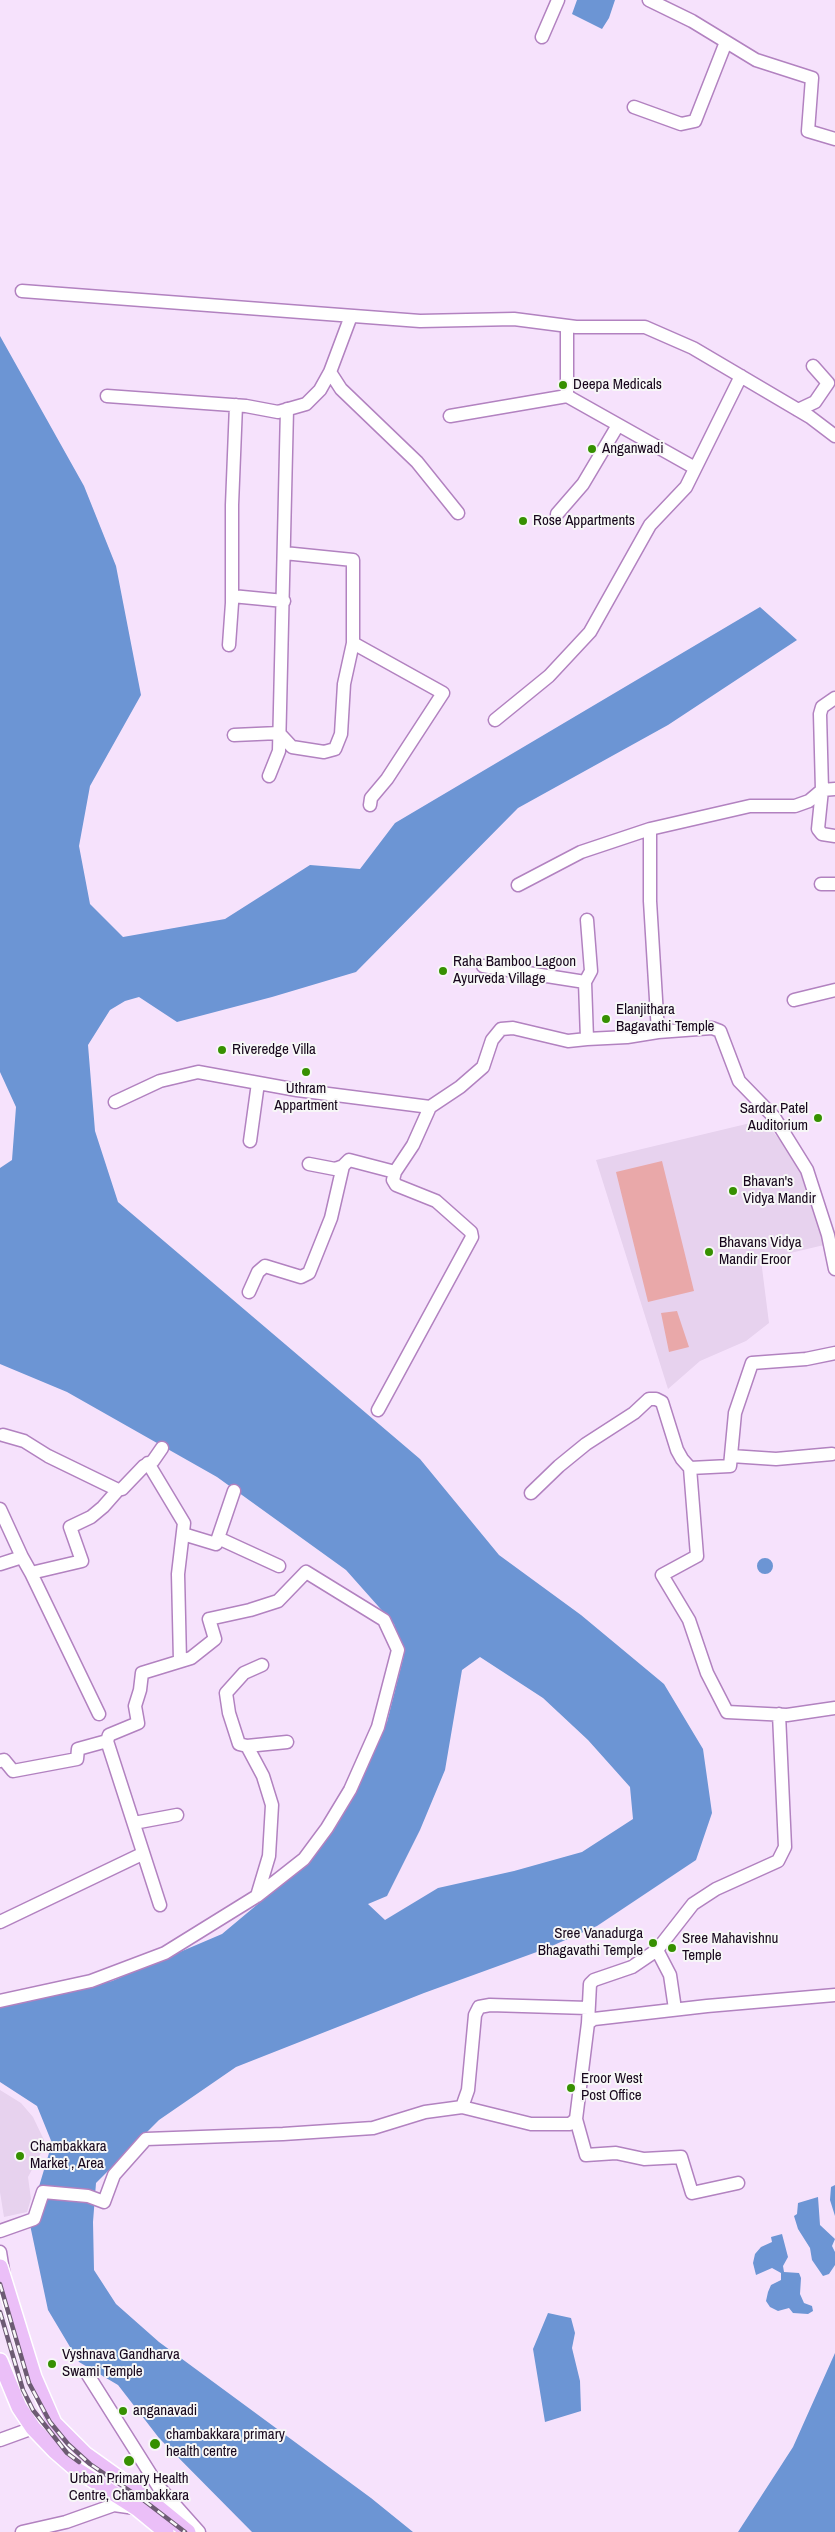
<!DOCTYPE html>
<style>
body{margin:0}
canvas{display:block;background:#f6e2fc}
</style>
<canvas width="835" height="2532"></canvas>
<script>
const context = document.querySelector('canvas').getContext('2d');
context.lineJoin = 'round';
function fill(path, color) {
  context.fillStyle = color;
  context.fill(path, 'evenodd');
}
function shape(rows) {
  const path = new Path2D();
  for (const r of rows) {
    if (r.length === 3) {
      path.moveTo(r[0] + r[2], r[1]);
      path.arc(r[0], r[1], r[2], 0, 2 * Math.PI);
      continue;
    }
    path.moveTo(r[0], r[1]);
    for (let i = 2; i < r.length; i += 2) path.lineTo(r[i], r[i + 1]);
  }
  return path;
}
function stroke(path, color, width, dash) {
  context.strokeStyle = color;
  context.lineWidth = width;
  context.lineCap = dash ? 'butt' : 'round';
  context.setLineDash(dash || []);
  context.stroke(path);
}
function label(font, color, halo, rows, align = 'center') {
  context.font = font + ' "Archivo Narrow",sans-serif';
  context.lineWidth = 4;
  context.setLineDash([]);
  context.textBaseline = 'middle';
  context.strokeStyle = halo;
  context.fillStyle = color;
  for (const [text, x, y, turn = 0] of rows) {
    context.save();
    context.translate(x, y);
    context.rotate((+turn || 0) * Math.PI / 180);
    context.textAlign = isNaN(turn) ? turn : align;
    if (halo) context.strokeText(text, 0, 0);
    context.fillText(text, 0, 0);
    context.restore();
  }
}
fill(shape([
 [763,1120,801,1165,818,1214,824,1245,761,1260,769,1323,746,1341,700,1361,668,1389,596,1160],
 [0,2090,21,2103,33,2117,44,2140,42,2151,28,2177,31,2199,27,2212,4,2217,0,2192]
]), '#e7d2ee');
fill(shape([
 [662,1161,694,1291,648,1302,616,1172],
 [677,1311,689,1347,669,1352,661,1313]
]), '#e9a8a9');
fill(shape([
 [577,0,615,0,609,18,602,29,572,14],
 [0,336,84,486,116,566,141,695,90,786,79,846,90,904,123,937,225,919,310,865,360,869,395,823,760,607,797,640,668,725,518,808,356,972,272,997,177,1022,139,997,125,1001,110,1010,88,1045,95,1131,118,1202,420,1459,499,1555,581,1615,664,1684,703,1749,712,1813,696,1860,597,1926,545,1949,424,1993,236,2067,159,2120,96,2183,93,2222,94,2270,116,2304,159,2342,371,2498,413,2532,252,2532,159,2438,118,2385,79,2362,48,2310,29,2220,52,2143,37,2106,0,2082,0,2006,112,1981,222,1934,307,1863,341,1813,387,1722,404,1655,394,1624,346,1570,217,1477,67,1392,0,1364,0,1168,12,1160,16,1107,0,1072],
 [480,1657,543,1698,588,1740,630,1787,633,1819,582,1852,514,1871,438,1888,385,1920,368,1904,387,1896,420,1830,445,1770,462,1670],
 [765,1566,8],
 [835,2185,835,2216,830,2200,831,2187],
 [818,2197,820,2225,835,2239,832,2246,835,2252,835,2265,829,2274,823,2276,812,2260,810,2248,798,2229,794,2216,797,2214,798,2203],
 [782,2234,788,2257,783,2266,784,2272,799,2273,801,2278,800,2294,804,2303,812,2306,813,2311,808,2314,793,2313,789,2308,778,2311,770,2307,766,2301,768,2292,771,2285,781,2280,781,2273,772,2268,756,2275,753,2263,755,2254,761,2247,772,2242,771,2237],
 [548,2313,571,2318,575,2333,572,2348,580,2381,581,2411,545,2422,533,2349],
 [835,2353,835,2532,738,2532,793,2447]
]), '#6c95d4');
const minor = shape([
 [649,0,692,21,756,60,812,78,808,131,835,139],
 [542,37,558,0],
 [634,107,681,124,695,121,726,42],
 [22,291,420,321,514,319,576,327,645,327,693,348,810,417,835,436],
 [330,372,341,389,417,462,458,513],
 [107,396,246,406,278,412,306,404,320,390,330,372,351,316],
 [567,396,567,326],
 [798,410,815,402,828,383,813,366],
 [450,416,567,396,695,468],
 [557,514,583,484,618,425],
 [284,553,353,560,353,643,443,693,387,779,371,798,370,805],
 [232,596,284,601],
 [229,645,232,603,232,505,236,405],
 [835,698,822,707,820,714,822,790,818,829,822,834,835,836],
 [495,720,549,676,590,632,650,525,686,487,741,376],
 [234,735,279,733,292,747,324,752,335,749,341,734,344,684,353,643],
 [269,776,279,751,287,409],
 [650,829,650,901,658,1032,712,1028,720,1031,739,1081,774,1117,807,1170,828,1235,835,1269],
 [821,884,835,884],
 [518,885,581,852,650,829,750,806,795,806,809,801,822,790,835,789],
 [483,966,585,982,587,1039,627,1037,658,1032],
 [585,982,591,971,587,920],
 [794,1000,835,990],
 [115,1102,160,1081,198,1072,297,1090,430,1107,460,1087,483,1067,492,1040,501,1029,513,1028,568,1041,587,1039],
 [250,1141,258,1083],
 [309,1164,335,1169,343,1166,349,1160,395,1172,413,1145,430,1107],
 [249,1292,258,1272,265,1266,301,1277,309,1273,331,1218,343,1166],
 [835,1353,806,1359,752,1363,735,1413,730,1466,690,1468,697,1556,662,1575,689,1620,707,1673,727,1712,787,1715,835,1708],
 [378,1410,472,1237,471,1232,436,1201,396,1185,393,1180,395,1172],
 [3,1435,24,1441,48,1456,118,1490,122,1489,144,1466,153,1461,162,1448],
 [731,1456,776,1459,832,1454],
 [148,1463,184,1523,178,1574,180,1661],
 [531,1493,559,1466,586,1444,634,1413,649,1399,656,1399,662,1402,677,1450,682,1459,690,1468],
 [0,1509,22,1557],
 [183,1534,216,1544,234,1491],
 [218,1538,279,1566],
 [0,1564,22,1557,31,1573,82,1561,70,1527,91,1517,103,1507,118,1490],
 [31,1573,99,1714],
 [107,1741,160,1905],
 [247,1746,239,1744,229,1713,226,1693,244,1673,262,1665],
 [0,1761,4,1760,13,1771,77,1759,78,1749,107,1741,109,1735,138,1723,135,1706,140,1690,142,1673,191,1658,215,1639,209,1619,250,1610,278,1601,306,1572,384,1620,398,1650,378,1727,350,1790,327,1828,304,1859,257,1896],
 [134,1823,177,1815],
 [0,1922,142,1854],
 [657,1950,670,1975,675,2009],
 [0,2001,91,1981,165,1953,257,1896,269,1856,272,1805,263,1776,247,1746,287,1742],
 [588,2023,590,1984,594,1980,632,1967,657,1950,693,1904,716,1889,778,1861,785,1847,779,1714],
 [462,2107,468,2090,475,2015,479,2007,490,2005,588,2008],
 [576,2119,586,2155,616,2153,644,2159,681,2157,692,2193,738,2183],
 [0,2231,34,2219,43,2192,88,2196,104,2202,114,2175,146,2139,283,2134,373,2128,425,2112,462,2107,531,2124,570,2124,576,2119,588,2023,594,2019,707,2006,835,1995],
 [0,2252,4,2277],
 [88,2375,158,2486,199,2532],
 [0,2440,33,2428],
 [22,2532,66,2522,114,2505,135,2508]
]);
const major = shape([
 [0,2267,34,2377,54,2423,85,2454,144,2496,188,2532],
 [0,2361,19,2407,33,2428,55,2451,77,2470,138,2509,166,2532]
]);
stroke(minor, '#b282c0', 15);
stroke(major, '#fff', 18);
stroke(minor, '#fff', 12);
stroke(major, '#ebbff8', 15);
const rail = shape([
 [0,2284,29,2383,50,2422,68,2444,90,2464,142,2499,185,2532],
 [0,2312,23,2390,33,2410,67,2453,79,2462]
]);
stroke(rail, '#6d5b73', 4.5);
stroke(rail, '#f7f7f7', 2.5, [8]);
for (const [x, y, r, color] of [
 [563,385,5,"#369000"],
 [592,449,5,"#369000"],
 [523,521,5,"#369000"],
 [443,971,5,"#369000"],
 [606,1019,5,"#369000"],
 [222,1050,5,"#369000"],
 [306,1072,5,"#369000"],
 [818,1118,5,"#369000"],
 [733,1191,5,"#369000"],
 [709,1252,5,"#369000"],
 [653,1943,5,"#369000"],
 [672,1948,5,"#369000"],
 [571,2088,5,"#369000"],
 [20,2156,5,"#369000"],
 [52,2364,5,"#369000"],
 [123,2411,5,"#369000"],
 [155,2444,6,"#369000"],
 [129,2461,6,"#369000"]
]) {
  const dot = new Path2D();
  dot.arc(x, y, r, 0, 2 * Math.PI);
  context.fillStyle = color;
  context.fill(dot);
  stroke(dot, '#f7f7f7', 2);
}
label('15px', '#17061c', '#f7f7f7', [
 ["Deepa Medicals",573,385],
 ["Anganwadi",602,449],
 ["Rose Appartments",533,521],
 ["Raha Bamboo Lagoon",453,962],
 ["Ayurveda Village",453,979],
 ["Elanjithara",616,1010],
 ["Bagavathi Temple",616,1027],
 ["Riveredge Villa",232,1050],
 ["Uthram",306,1089,"center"],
 ["Appartment",306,1106,"center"],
 ["Sardar Patel",808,1109,"right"],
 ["Auditorium",808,1126,"right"],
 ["Bhavan's",743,1182],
 ["Vidya Mandir",743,1199],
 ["Bhavans Vidya",719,1243],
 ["Mandir Eroor",719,1260],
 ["Sree Vanadurga",643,1934,"right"],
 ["Bhagavathi Temple",643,1951,"right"],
 ["Sree Mahavishnu",682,1939],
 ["Temple",682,1956],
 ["Eroor West",581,2079],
 ["Post Office",581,2096],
 ["Chambakkara",30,2147],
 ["Market , Area",30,2164],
 ["Vyshnava Gandharva",62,2355],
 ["Swami Temple",62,2372],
 ["anganavadi",133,2411],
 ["chambakkara primary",166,2435],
 ["health centre",166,2452],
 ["Urban Primary Health",129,2479,"center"],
 ["Centre, Chambakkara",129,2496,"center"]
], 'left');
</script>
